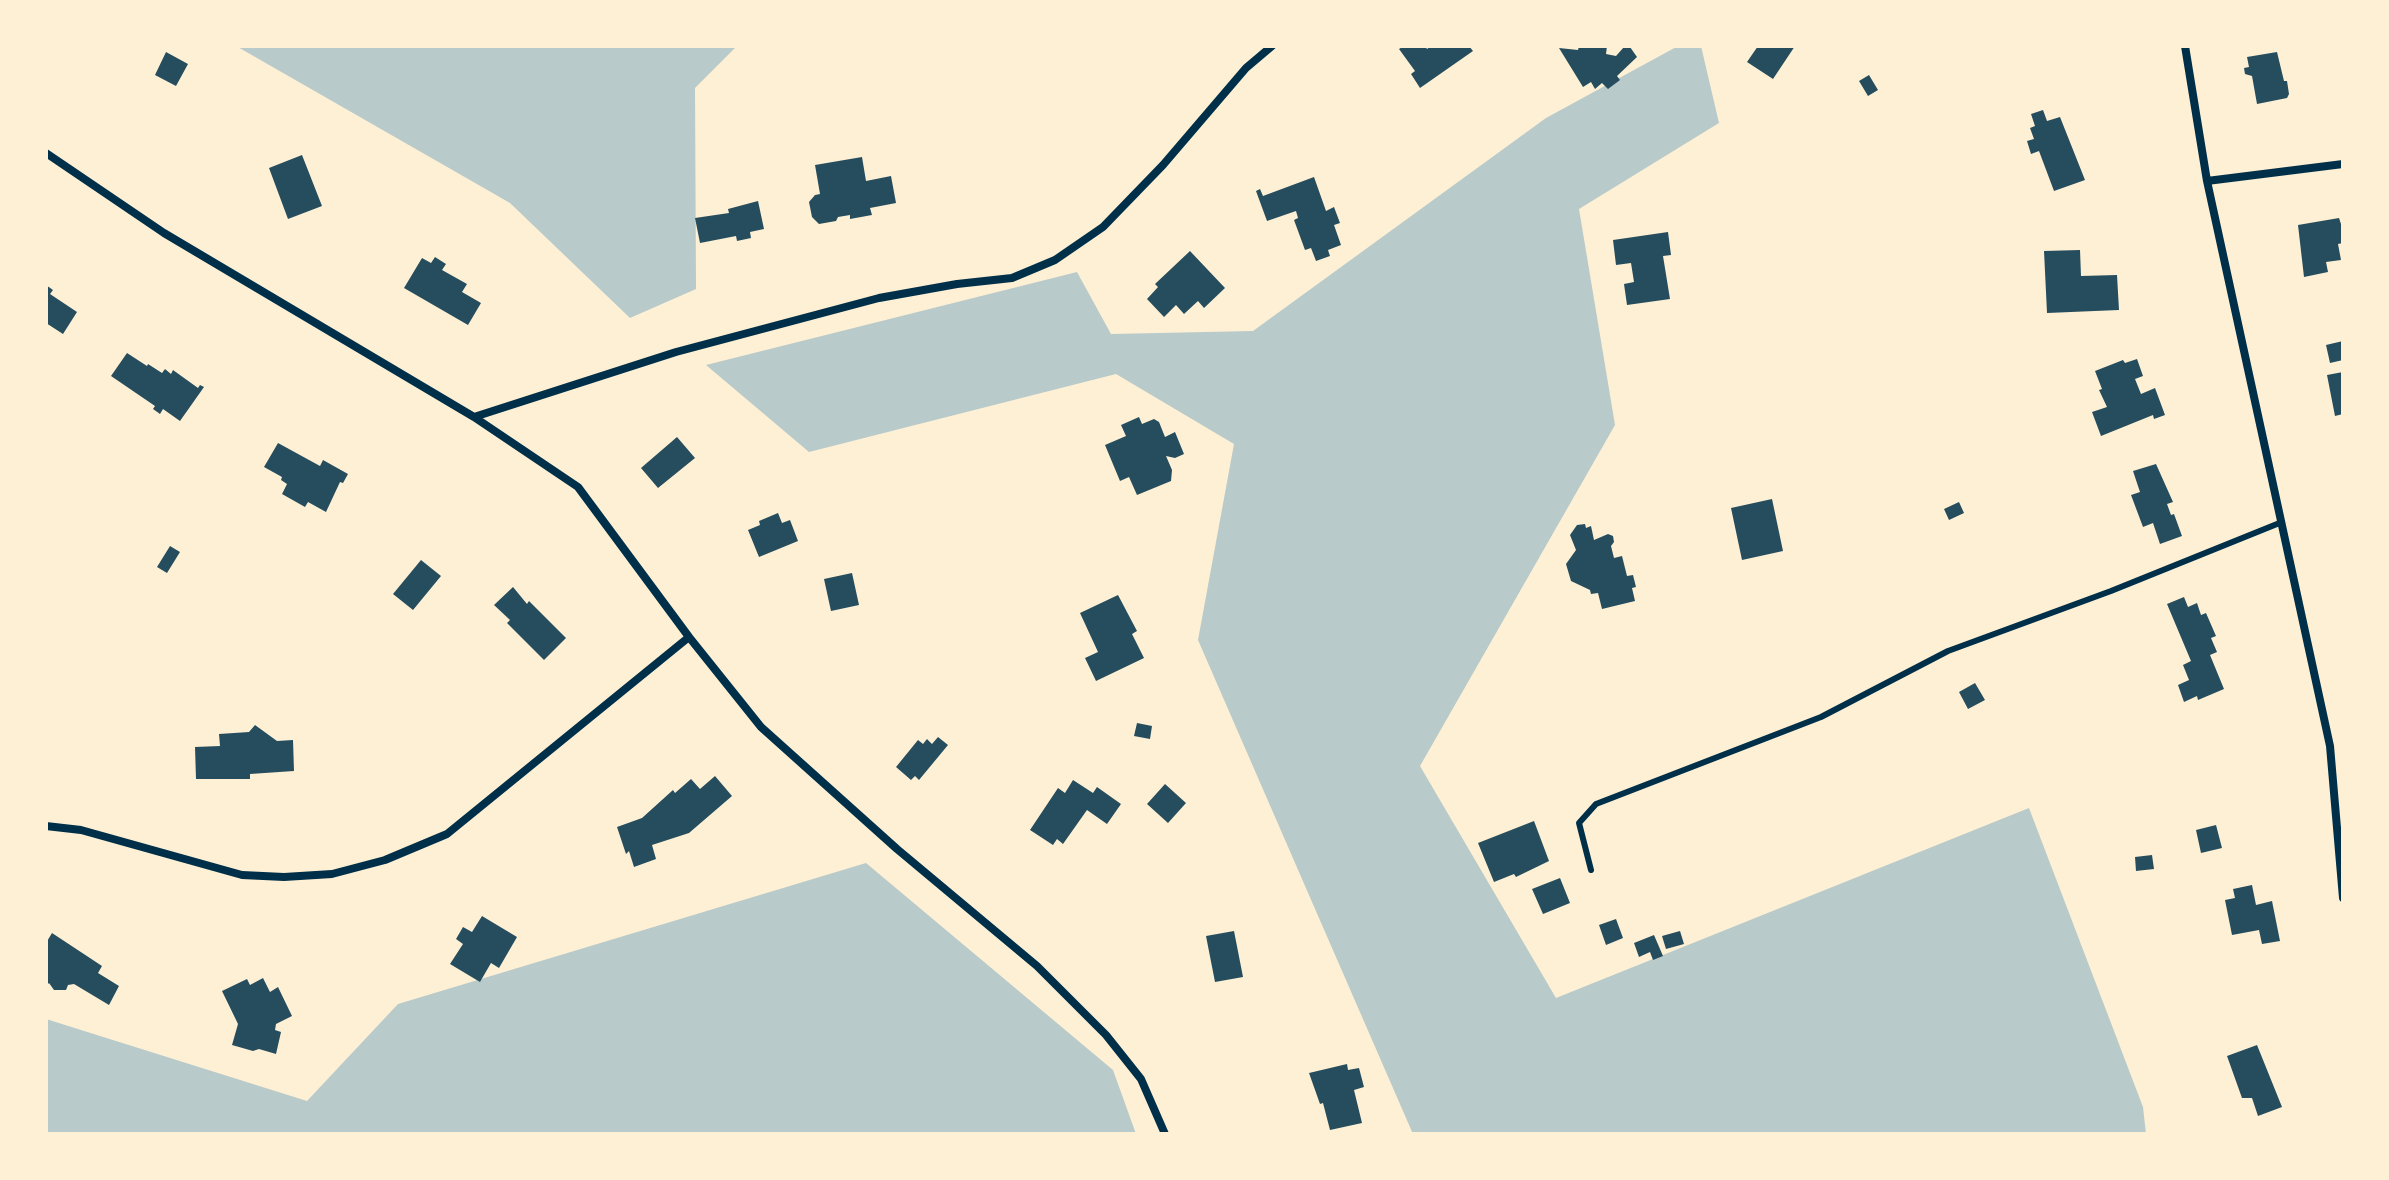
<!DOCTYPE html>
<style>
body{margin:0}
#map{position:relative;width:2389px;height:1180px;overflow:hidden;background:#fdf0d5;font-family:Poppins,sans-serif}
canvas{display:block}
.frame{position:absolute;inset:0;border:48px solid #fdf0d5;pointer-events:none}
</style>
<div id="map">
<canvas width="2389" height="1180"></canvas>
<div class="frame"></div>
</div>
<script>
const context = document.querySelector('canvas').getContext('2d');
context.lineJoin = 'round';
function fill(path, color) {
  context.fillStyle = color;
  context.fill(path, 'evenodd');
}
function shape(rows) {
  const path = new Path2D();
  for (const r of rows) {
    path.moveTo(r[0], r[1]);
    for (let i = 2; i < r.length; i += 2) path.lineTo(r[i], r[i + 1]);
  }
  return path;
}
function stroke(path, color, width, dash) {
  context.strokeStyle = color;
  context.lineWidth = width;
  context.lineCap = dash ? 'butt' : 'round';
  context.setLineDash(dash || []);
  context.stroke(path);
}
fill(shape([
 [236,46,737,46,695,88,696,289,630,318,510,203],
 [1678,46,1701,46,1719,123,1579,209,1615,425,1420,766,1556,998,2029,808,2143,1107,2146,1134,1413,1134,1198,640,1234,444,1116,374,809,452,706,365,1077,272,1111,334,1253,331,1546,118],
 [866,863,1113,1070,1136,1134,46,1134,46,1019,307,1101,398,1004]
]), '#b9caca');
fill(shape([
 [1404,46,1425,46,1427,49,1431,46,1469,46,1473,51,1420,88,1411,74,1415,71,1399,49],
 [1579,46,1607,46,1606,54,1616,56,1624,47,1630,47,1637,57,1617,76,1620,80,1608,89,1602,83,1595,89,1591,82,1583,87,1559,48,1578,50],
 [1758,46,1795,46,1773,79,1747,62],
 [166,52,188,64,176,86,155,75],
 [2277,52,2284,81,2287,81,2289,94,2287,98,2257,104,2252,76,2245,74,2244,68,2249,67,2247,57],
 [1869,75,1878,90,1868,96,1859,81],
 [2043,110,2047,121,2060,117,2085,180,2054,191,2039,151,2031,154,2027,141,2034,139,2030,128,2035,126,2031,114],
 [302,155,322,206,288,219,269,168],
 [862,157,866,181,891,176,896,203,870,208,872,215,850,219,850,215,838,217,836,221,819,224,812,217,809,202,815,195,820,194,815,165],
 [1314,177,1326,211,1334,207,1340,223,1334,225,1341,245,1328,250,1330,256,1316,261,1311,248,1305,250,1294,220,1298,218,1296,211,1267,221,1256,191,1260,189,1263,196],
 [758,201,764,229,750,232,751,238,737,241,736,236,700,243,695,218,729,213,728,209],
 [2339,218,2343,230,2343,243,2338,244,2341,260,2326,262,2328,272,2304,277,2298,225],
 [1668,232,1671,255,1663,256,1670,299,1627,305,1624,284,1634,282,1631,263,1616,265,1613,240],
 [2080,250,2081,276,2117,275,2119,310,2047,313,2044,251],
 [1190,251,1225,288,1204,308,1198,301,1184,314,1176,305,1164,317,1147,299,1158,287,1155,284],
 [435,257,446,264,442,270,467,284,462,292,481,303,468,325,404,288,422,258,431,263],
 [46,285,53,290,50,294,77,312,63,334,46,323],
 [2343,341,2343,360,2330,363,2326,345],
 [127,353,147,366,148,364,162,373,165,369,171,374,173,370,198,388,200,385,204,387,180,421,163,409,160,414,153,409,155,406,111,376],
 [2137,359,2143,376,2135,379,2141,394,2155,388,2165,415,2154,419,2153,415,2101,436,2092,412,2107,407,2099,390,2102,389,2095,371,2123,360,2125,363],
 [2343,372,2343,414,2335,416,2327,375],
 [1139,417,1142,424,1154,419,1159,422,1165,437,1175,432,1184,454,1175,458,1166,456,1172,470,1171,481,1137,495,1129,477,1120,481,1105,445,1126,436,1121,425],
 [677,437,695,458,658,488,641,468],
 [278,443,320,466,323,460,348,474,343,483,340,482,326,512,308,502,305,507,282,494,287,484,281,480,282,477,264,467],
 [2156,464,2173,502,2167,504,2171,515,2174,514,2182,536,2160,544,2153,523,2143,527,2131,495,2140,492,2133,471],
 [1772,499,1783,551,1742,560,1731,508],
 [1959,502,1964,513,1949,520,1944,509],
 [778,513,782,523,790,520,798,541,759,557,748,530,760,525,759,521],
 [1585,524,1586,528,1591,526,1594,540,1608,534,1613,536,1614,542,1611,546,1614,558,1622,556,1627,576,1633,575,1636,587,1632,588,1635,601,1602,609,1598,593,1591,594,1590,590,1571,581,1566,564,1576,550,1570,535,1577,525],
 [170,546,180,552,167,573,157,567],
 [421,560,441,576,413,610,393,594],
 [852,573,859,605,831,611,824,579],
 [513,587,527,604,529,601,566,638,544,660,507,623,510,620,494,605],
 [1118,595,1137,631,1132,634,1144,658,1096,681,1085,658,1098,652,1080,613],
 [2184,597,2188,607,2197,603,2201,615,2206,613,2216,636,2211,638,2217,652,2210,655,2224,689,2198,700,2197,696,2184,702,2178,685,2189,680,2183,665,2191,661,2167,604],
 [1975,683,1985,700,1968,709,1959,692],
 [1137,723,1152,726,1150,739,1134,736],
 [255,725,277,741,293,740,294,771,250,774,250,779,196,779,195,747,220,746,219,734,249,732],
 [938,737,948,745,919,780,915,776,911,780,896,767,918,740,923,744,927,739,932,744],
 [715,776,732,796,689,833,652,845,656,859,634,867,629,851,626,854,617,827,642,818,673,790,675,793,691,779,700,789],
 [1073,780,1093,793,1097,787,1121,804,1107,824,1087,810,1063,844,1057,839,1053,845,1030,830,1058,788,1065,793],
 [1165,784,1186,803,1168,823,1147,804],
 [1534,821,1549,861,1516,877,1514,874,1494,882,1478,843],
 [2216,825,2222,848,2201,853,2196,830],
 [2152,855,2154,869,2136,871,2135,857],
 [1560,878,1570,903,1543,914,1532,889],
 [2252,885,2256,905,2272,901,2280,941,2262,944,2259,930,2232,935,2225,900,2235,898,2233,889],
 [482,916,517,937,499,968,491,963,480,982,450,964,463,944,456,939,463,927,472,932],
 [1616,919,1623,938,1606,945,1599,925],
 [1234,931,1243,977,1215,982,1206,936],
 [1680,931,1684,944,1666,949,1662,936],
 [52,933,102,966,98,973,119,986,109,1005,74,984,68,985,66,990,54,990,49,983,46,986,46,943],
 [1654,935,1663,956,1653,960,1650,952,1639,957,1634,943],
 [263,978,270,992,278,987,292,1016,276,1024,275,1030,281,1032,276,1054,259,1049,253,1051,232,1045,238,1024,222,991,247,979,250,985],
 [2257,1045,2282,1107,2258,1116,2252,1098,2242,1098,2227,1056],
 [1347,1064,1348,1070,1359,1068,1364,1087,1354,1090,1362,1123,1330,1130,1323,1103,1320,1104,1309,1073]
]), '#264d5e');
stroke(shape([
 [1591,870,1579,823,1596,804,1821,717,1948,651,2111,591,2282,522]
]), '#003049', 6);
stroke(shape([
 [2185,46,2207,181,2330,746,2343,898],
 [46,153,164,233,474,417,578,487,689,637,761,727,897,849,1037,966,1106,1035,1141,1079,1165,1134],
 [2207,181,2343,164],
 [474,417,676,352,879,298,957,284,1012,278,1055,260,1103,227,1163,165,1246,68,1272,46],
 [46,826,81,830,242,875,284,877,332,874,385,860,447,834,689,637]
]), '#003049', 8);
</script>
